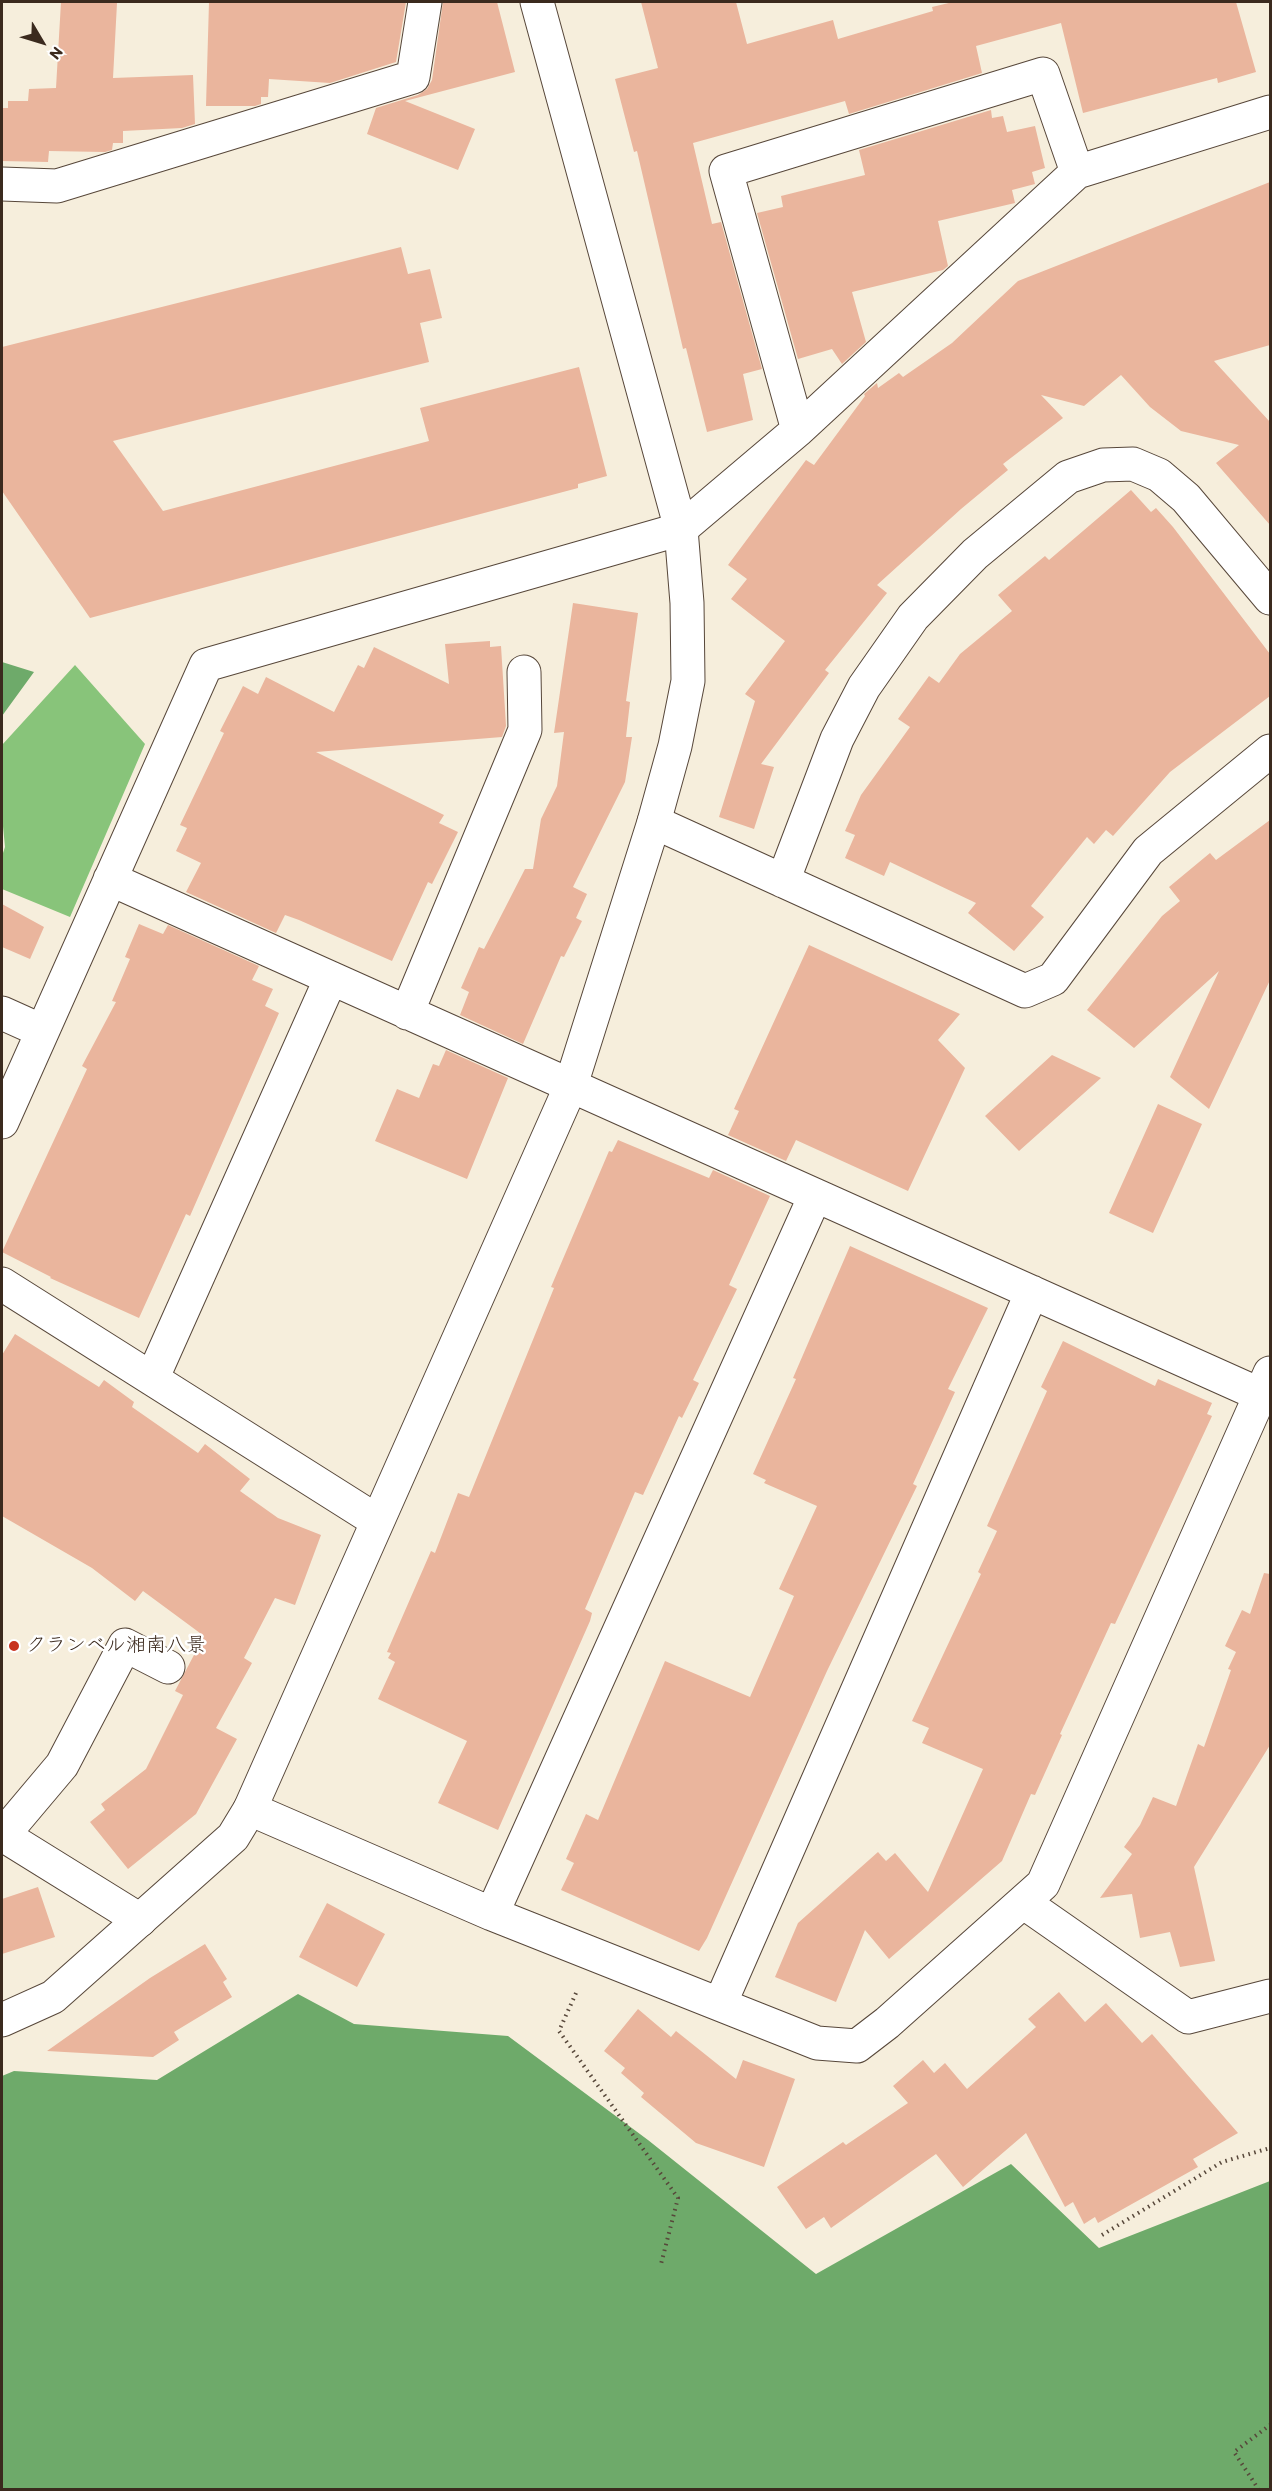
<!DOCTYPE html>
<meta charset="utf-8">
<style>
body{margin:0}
#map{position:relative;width:1272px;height:2491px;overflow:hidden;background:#f6eedc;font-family:Itim,sans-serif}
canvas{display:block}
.frame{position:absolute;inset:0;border:3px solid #3b2a1e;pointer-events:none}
.north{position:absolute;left:12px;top:12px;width:60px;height:60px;-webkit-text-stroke:4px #fff;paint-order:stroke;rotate:128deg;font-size:16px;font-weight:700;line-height:24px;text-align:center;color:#3b2a1e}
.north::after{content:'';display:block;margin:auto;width:21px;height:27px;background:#3b2a1e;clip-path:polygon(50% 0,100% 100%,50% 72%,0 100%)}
</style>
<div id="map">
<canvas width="1272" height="2491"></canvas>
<div class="frame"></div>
<div class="north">N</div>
</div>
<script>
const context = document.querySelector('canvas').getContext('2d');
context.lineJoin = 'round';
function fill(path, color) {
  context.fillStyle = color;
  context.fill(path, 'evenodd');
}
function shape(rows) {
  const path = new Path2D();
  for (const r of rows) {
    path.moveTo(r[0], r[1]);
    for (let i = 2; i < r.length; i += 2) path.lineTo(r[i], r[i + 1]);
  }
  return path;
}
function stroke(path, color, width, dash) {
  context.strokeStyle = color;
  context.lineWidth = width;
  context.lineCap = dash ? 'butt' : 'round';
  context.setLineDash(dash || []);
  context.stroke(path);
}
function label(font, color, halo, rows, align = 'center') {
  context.font = font + ' Itim,"Klee One",sans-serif';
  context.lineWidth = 5;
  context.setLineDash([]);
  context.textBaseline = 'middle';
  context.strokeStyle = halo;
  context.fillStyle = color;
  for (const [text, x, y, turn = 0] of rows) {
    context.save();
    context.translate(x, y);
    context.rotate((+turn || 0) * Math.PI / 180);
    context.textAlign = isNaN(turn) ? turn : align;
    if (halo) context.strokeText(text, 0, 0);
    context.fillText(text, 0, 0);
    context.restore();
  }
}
fill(shape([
 [75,665,145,744,70,917,2,889,2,856,5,847,2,816,2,745]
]), '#88c47a');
fill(shape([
 [2,662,34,672,2,716],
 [298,1994,354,2024,508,2036,648,2140,816,2274,1011,2164,1099,2248,1270,2181,1270,2489,2,2489,2,2076,14,2071,157,2080]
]), '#6eaa6a');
fill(shape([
 [61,2,117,3,113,78,193,75,195,124,182,128,123,131,123,143,113,143,112,150,105,152,49,151,48,162,2,161,2,108,8,108,8,101,28,101,29,89,56,88],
 [209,2,406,2,396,62,330,83,269,79,268,97,261,97,261,104,255,106,206,106],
 [443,2,497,2,515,72,405,101,475,129,458,170,367,134,376,108,418,95,427,89,432,80],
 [641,2,736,2,747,44,833,20,838,39,933,11,932,7,953,2,1236,2,1256,72,1218,83,1217,78,1083,113,1061,23,976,46,982,73,849,114,845,101,693,143,712,224,721,222,762,369,743,374,753,420,707,432,686,348,683,349,637,151,634,152,615,79,658,68],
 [991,110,992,118,1003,116,1007,132,1035,126,1045,168,1032,172,1035,184,1012,190,1015,203,938,221,948,266,943,270,852,292,866,342,842,364,832,349,798,359,757,213,783,207,781,196,865,175,859,150],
 [1270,182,1270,345,1214,361,1270,422,1270,525,1216,463,1239,445,1181,431,1150,407,1121,375,1084,406,1041,395,1063,418,1003,464,1008,470,961,509,877,585,887,593,825,670,829,673,761,764,774,767,754,829,719,817,755,701,745,694,785,641,731,599,747,579,728,565,806,460,814,465,865,396,864,394,877,383,878,388,899,373,903,377,952,343,1018,281],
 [401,247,408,274,430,269,442,318,420,323,429,362,113,441,163,511,429,441,420,408,579,367,607,476,578,484,578,488,90,618,2,491,2,347],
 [1131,490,1151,512,1156,508,1173,527,1270,654,1270,696,1170,772,1113,836,1106,830,1094,844,1087,837,1031,906,1044,917,1014,951,968,913,976,903,890,862,884,876,845,858,855,835,845,831,861,795,910,727,898,719,929,676,939,683,960,654,1012,611,998,595,1045,556,1049,560],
 [573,603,638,613,626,701,630,702,626,737,632,737,625,782,573,887,587,894,576,918,582,921,564,957,561,956,523,1044,460,1015,469,992,461,988,479,947,484,949,525,869,533,869,541,819,557,786,564,732,554,733],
 [490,641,490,647,501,646,506,726,502,737,316,752,444,815,439,823,458,832,432,884,428,882,392,961,299,920,285,915,276,933,186,892,201,863,176,851,187,828,180,825,224,733,220,731,243,686,258,694,266,677,334,712,358,665,364,668,374,647,449,684,445,644],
 [1270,820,1270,980,1209,1109,1170,1077,1219,971,1134,1048,1087,1010,1162,916,1180,901,1169,887,1210,853,1216,860],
 [2,904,44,927,30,959,2,947],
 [139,924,163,934,168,925,259,966,252,980,273,989,265,1006,279,1013,190,1216,186,1214,139,1318,50,1278,51,1277,2,1252,87,1069,82,1066,116,1002,112,1001,130,959,125,957],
 [809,945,960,1014,938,1040,965,1068,908,1191,796,1140,786,1161,728,1135,739,1111,734,1109],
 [446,1050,508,1078,467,1179,375,1141,397,1089,419,1098,433,1064,439,1066],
 [1052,1055,1101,1078,1019,1151,985,1116],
 [1158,1104,1202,1124,1153,1233,1109,1213],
 [618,1140,709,1178,713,1170,770,1196,729,1285,737,1289,693,1380,699,1383,682,1418,679,1416,643,1495,635,1492,585,1609,592,1613,590,1621,498,1830,438,1803,467,1741,378,1699,395,1662,388,1658,391,1653,387,1652,431,1551,435,1553,458,1493,469,1497,554,1288,551,1287,609,1151,612,1152],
 [850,1246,988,1308,948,1389,955,1392,913,1484,917,1486,827,1671,707,1938,699,1951,561,1890,574,1863,566,1859,586,1814,598,1820,665,1661,750,1697,794,1596,779,1589,817,1506,764,1483,766,1480,753,1474,796,1379,793,1378],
 [15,1334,99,1387,104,1380,134,1402,132,1407,198,1453,205,1444,250,1479,240,1491,278,1518,321,1535,295,1605,275,1598,244,1658,252,1663,216,1728,237,1739,196,1814,128,1869,90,1822,105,1810,101,1804,146,1769,183,1695,175,1691,204,1636,143,1591,135,1601,92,1568,2,1516,2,1355],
 [1063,1341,1155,1386,1158,1379,1212,1403,1207,1414,1212,1416,1115,1624,1111,1623,1060,1734,1062,1735,1035,1795,1031,1794,1002,1861,889,1959,865,1930,836,2002,775,1977,798,1923,878,1852,886,1861,895,1853,928,1892,983,1769,922,1743,929,1728,912,1721,981,1574,978,1572,997,1531,987,1526,1047,1391,1041,1387],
 [1264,1573,1270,1574,1270,1745,1194,1867,1215,1961,1180,1967,1170,1932,1140,1938,1132,1894,1100,1898,1132,1854,1124,1847,1140,1825,1153,1797,1176,1806,1198,1744,1204,1747,1231,1670,1228,1669,1236,1652,1225,1646,1242,1610,1250,1614],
 [38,1887,55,1937,2,1954,2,1899],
 [327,1903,385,1934,357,1987,299,1957],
 [205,1944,227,1979,223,1982,232,1997,174,2032,179,2040,153,2057,47,2051,150,1978],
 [1059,1992,1085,2022,1106,2003,1142,2043,1152,2034,1238,2133,1193,2159,1198,2167,1098,2223,1095,2217,1084,2224,1073,2202,1065,2207,1026,2133,963,2187,936,2154,831,2228,824,2217,806,2229,777,2187,843,2142,846,2145,908,2103,893,2086,923,2060,934,2073,945,2063,967,2089,1036,2027,1028,2019],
 [638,2009,671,2037,676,2031,736,2079,743,2060,795,2079,764,2167,696,2143,641,2097,644,2093,621,2073,625,2068,604,2051]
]), '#eab59d');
const minor = shape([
 [2,184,57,186,413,77,425,2],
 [798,430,726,171,1043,74,1077,172],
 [654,822,1025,991,1053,979,1148,851,1270,751],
 [110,879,1261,1395],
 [783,881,837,739,864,687,913,617,975,554,1068,477,1103,465,1133,464,1159,475,1186,498,1270,598],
 [2,1013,42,1031],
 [407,1013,525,730,524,672],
 [2,1122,206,665,681,529,798,430,1077,172,1270,112],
 [2,1284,377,1521],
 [152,1379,331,978],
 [250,1809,492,1914,817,2043,857,2046,887,2023,1043,1884,1270,1373],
 [1023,1902,1188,2017,1270,1996],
 [492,1914,815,1196],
 [140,1920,3,1835,62,1765,125,1645,168,1667],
 [720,2004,1032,1292]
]);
const tertiary = shape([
 [2,2020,53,1997,233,1837,250,1809,570,1088,654,822,675,746,688,681,687,603,681,529,537,2]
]);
stroke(minor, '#57473a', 35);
stroke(tertiary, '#57473a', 35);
stroke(shape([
 [576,1993,559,2031,678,2198,661,2264],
 [1102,2235,1222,2162,1270,2148],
 [1259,2490,1234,2452,1270,2425]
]), '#57473a', 4, [1.5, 4.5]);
stroke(minor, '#fff', 33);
stroke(tertiary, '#fff', 33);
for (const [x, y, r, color] of [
 [14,1646,6,"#c8321e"]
]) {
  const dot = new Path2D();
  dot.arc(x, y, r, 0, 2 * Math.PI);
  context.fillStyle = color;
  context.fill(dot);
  stroke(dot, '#fff', 2);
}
label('20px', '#3b2a1e', '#fff', [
 ["クランベル湘南八景",26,1646]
], 'left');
</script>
